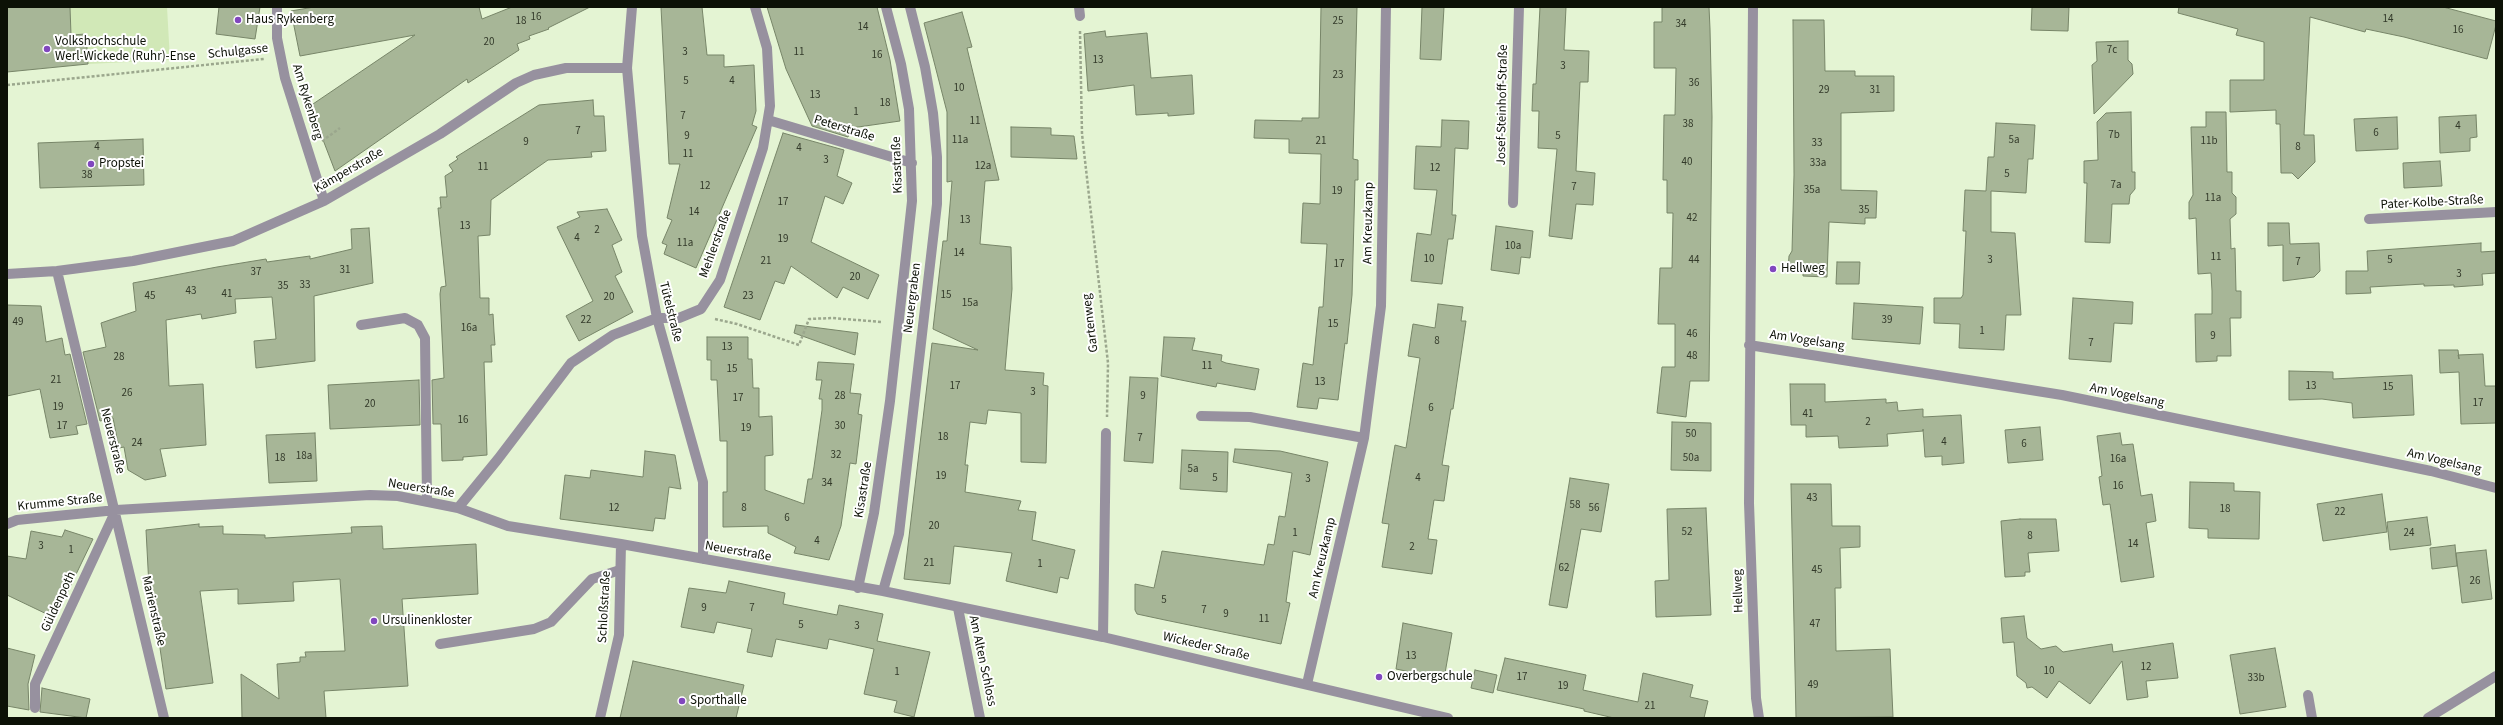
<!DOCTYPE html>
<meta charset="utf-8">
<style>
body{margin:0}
#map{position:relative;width:2503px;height:725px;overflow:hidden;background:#e4f4d3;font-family:"Source Sans 3",sans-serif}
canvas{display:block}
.frame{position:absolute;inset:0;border:8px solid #0c1106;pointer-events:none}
</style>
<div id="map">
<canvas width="2503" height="725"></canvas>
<div class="frame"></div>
</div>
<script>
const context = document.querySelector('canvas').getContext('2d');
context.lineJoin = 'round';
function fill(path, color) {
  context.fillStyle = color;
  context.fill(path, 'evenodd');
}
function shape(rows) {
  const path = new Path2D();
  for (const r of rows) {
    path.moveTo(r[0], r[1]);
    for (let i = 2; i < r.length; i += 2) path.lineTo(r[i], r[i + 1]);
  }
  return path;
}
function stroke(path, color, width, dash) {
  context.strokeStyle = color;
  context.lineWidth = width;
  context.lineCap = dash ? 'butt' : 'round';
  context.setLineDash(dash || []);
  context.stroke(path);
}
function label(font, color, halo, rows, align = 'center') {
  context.font = font + ' "Source Sans 3",sans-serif';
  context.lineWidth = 4;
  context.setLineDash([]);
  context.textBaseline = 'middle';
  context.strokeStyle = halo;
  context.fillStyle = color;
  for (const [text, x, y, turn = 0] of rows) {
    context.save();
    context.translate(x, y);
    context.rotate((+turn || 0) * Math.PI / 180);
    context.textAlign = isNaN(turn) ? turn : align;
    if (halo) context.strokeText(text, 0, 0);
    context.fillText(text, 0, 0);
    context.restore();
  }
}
fill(shape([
 [70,7,167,7,170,60,88,64,86,34,71,35]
]), '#d1e8b7');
const building = shape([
 [7,7,70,7,71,35,86,34,88,64,7,72,7,7],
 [219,7,260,7,255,39,216,34,219,7],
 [314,7,479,7,482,19,512,7,590,7,548,28,549,29,529,36,530,39,517,44,519,50,468,83,467,79,335,171,310,106,415,35,300,56,291,11,314,7],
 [661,7,702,7,707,55,724,55,724,67,754,65,756,111,752,125,757,127,696,268,664,254,667,245,662,243,672,220,667,218,680,164,669,164,661,7],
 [767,7,877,7,890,60,900,121,851,128,848,137,812,126,786,69,767,7],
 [1321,7,1357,7,1353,159,1358,160,1358,180,1355,180,1352,295,1347,344,1345,343,1338,400,1319,398,1317,409,1297,407,1303,363,1313,365,1319,307,1323,307,1327,244,1301,243,1303,203,1320,204,1321,154,1289,153,1289,139,1254,138,1255,120,1302,121,1302,118,1319,118,1321,7],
 [1422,7,1444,7,1441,60,1420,59,1422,7],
 [1540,7,1566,7,1564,50,1589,51,1588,82,1580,82,1576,171,1595,173,1593,205,1576,204,1572,239,1549,236,1557,149,1538,148,1539,111,1532,111,1533,84,1536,84,1540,7],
 [1662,7,1709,7,1710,29,1712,117,1709,381,1690,381,1686,417,1657,413,1662,367,1675,367,1675,324,1658,324,1660,268,1672,268,1673,213,1667,213,1667,180,1663,180,1664,115,1675,115,1676,68,1654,68,1654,22,1662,22,1662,7],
 [2032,7,2069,7,2068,31,2031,30,2032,7],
 [2179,7,2443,7,2496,21,2496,25,2487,59,2404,37,2366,29,2365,32,2310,17,2304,135,2314,135,2315,162,2298,179,2292,173,2281,173,2280,124,2276,124,2276,110,2230,112,2230,80,2264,80,2264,42,2236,35,2238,29,2178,13,2179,7],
 [962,12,972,47,967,48,999,180,985,181,980,244,1011,247,1012,289,1005,370,1044,373,1043,385,1048,386,1046,463,1021,462,1021,413,988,410,986,424,970,422,965,465,968,465,965,492,1021,501,1018,510,1036,512,1032,540,1075,550,1068,579,1060,577,1057,593,1006,581,1012,553,954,546,950,584,904,579,932,343,978,350,933,329,943,241,947,241,952,181,947,182,947,112,924,23,962,12],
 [1793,20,1824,20,1825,71,1855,71,1855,76,1894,76,1894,111,1841,113,1841,190,1877,191,1876,218,1865,218,1865,224,1829,222,1827,277,1803,276,1803,270,1788,270,1789,256,1792,251,1794,175,1793,20],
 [1105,31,1106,37,1147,33,1151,78,1192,75,1194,114,1168,116,1168,113,1136,115,1134,85,1088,91,1084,34,1105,31],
 [2128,41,2128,60,2132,64,2133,74,2094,114,2092,65,2097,61,2096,42,2128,41],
 [593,100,594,116,604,116,606,151,591,152,592,157,548,160,491,200,490,235,478,236,480,298,489,298,489,315,493,314,494,332,495,345,491,345,492,362,484,362,487,455,463,457,463,460,442,461,441,424,433,424,432,380,444,378,440,294,441,287,446,286,438,208,441,208,440,197,447,197,445,176,453,171,449,165,458,159,456,157,539,105,593,100],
 [2131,112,2132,172,2135,172,2135,189,2130,195,2129,204,2112,204,2110,243,2085,242,2087,183,2084,183,2084,161,2098,160,2097,122,2106,113,2131,112],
 [2206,112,2226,112,2227,172,2232,172,2232,193,2236,197,2236,214,2230,219,2231,249,2235,248,2236,291,2241,291,2241,318,2230,318,2231,356,2217,356,2217,361,2196,362,2195,314,2212,314,2212,291,2211,273,2198,274,2196,218,2189,219,2189,202,2193,195,2191,127,2206,127,2206,112],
 [2476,115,2477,137,2470,138,2470,151,2440,153,2439,117,2476,115],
 [2397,117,2398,149,2356,151,2354,119,2397,117],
 [1442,120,1469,121,1468,149,1455,148,1452,215,1456,215,1453,239,1448,239,1442,284,1411,281,1417,233,1431,235,1437,190,1414,189,1416,146,1441,147,1442,120],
 [1996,123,2035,125,2033,159,2028,159,2026,193,1991,191,1991,232,2015,233,2021,315,2006,315,2004,350,1959,348,1960,324,1934,323,1934,298,1961,298,1963,295,1966,231,1963,231,1965,190,1986,191,1988,157,1994,157,1996,123],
 [1011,127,1051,128,1051,135,1074,136,1077,159,1011,157,1011,127],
 [783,133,844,150,837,176,852,183,843,204,825,196,811,242,879,275,868,299,843,287,837,298,791,266,784,284,775,281,760,320,724,307,783,133],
 [143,139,144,185,40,188,38,143,143,139],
 [2440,161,2442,186,2404,188,2403,163,2440,161],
 [607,209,622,240,612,245,622,272,615,276,633,312,579,341,566,316,593,301,557,227,580,217,577,212,607,209],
 [2268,223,2289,223,2290,244,2319,243,2320,271,2314,277,2283,281,2283,245,2268,246,2268,223],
 [1496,226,1533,231,1530,258,1521,257,1519,274,1491,270,1496,226],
 [369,228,373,283,314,296,315,361,256,368,254,341,276,339,272,297,235,299,236,313,202,319,201,314,166,320,169,386,203,384,206,445,160,449,166,476,145,480,128,470,124,447,119,448,113,418,100,421,83,352,106,347,101,323,136,311,133,283,217,267,266,259,267,262,310,256,310,259,352,249,351,229,369,228],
 [2481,243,2481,252,2496,251,2496,273,2482,274,2483,285,2454,287,2454,285,2424,286,2424,284,2370,287,2371,293,2346,294,2346,271,2368,271,2367,251,2481,243],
 [1837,262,1860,262,1859,284,1836,284,1837,262],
 [2073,298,2133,302,2132,324,2114,323,2111,362,2069,359,2073,298],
 [1854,303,1923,307,1920,344,1852,339,1854,303],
 [1438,304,1463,307,1461,321,1466,321,1453,409,1451,409,1442,465,1449,466,1444,501,1434,500,1428,539,1437,540,1432,574,1382,567,1389,524,1382,523,1395,445,1406,448,1420,358,1408,356,1413,324,1435,328,1438,304],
 [7,305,41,306,46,342,62,338,65,355,70,354,87,424,76,426,78,434,50,438,40,389,7,396,7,305],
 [796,325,858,333,855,355,794,333,796,325],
 [707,337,748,337,748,359,752,359,753,388,759,388,759,417,772,416,773,455,765,456,765,490,804,504,808,479,812,479,814,467,822,410,822,399,819,399,822,380,816,380,818,362,854,364,850,393,861,394,858,414,862,415,856,464,850,463,841,526,829,560,794,553,796,547,768,533,768,526,723,527,723,492,727,492,727,441,720,441,717,380,711,380,711,360,707,360,707,337],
 [1164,337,1195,338,1192,350,1222,355,1221,361,1226,363,1259,369,1255,390,1217,383,1216,387,1161,376,1164,337],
 [2439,350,2458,350,2459,359,2458,355,2483,354,2485,386,2496,386,2496,423,2461,424,2459,372,2440,373,2439,350],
 [2289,371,2333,372,2333,379,2412,375,2414,415,2353,418,2352,403,2322,399,2289,400,2289,371],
 [1130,377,1158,378,1153,463,1124,461,1130,377],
 [419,380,420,425,330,429,328,385,419,380],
 [1790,384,1825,384,1825,402,1886,399,1886,403,1897,402,1898,411,1923,409,1923,417,1961,415,1964,463,1942,465,1942,456,1925,457,1923,429,1923,431,1887,434,1888,446,1839,448,1838,436,1806,437,1806,425,1791,425,1790,384],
 [1672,422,1711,423,1711,471,1671,470,1672,422],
 [2040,427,2043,460,2008,463,2005,430,2040,427],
 [315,433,317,481,269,483,266,435,315,433],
 [2120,433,2122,445,2133,444,2141,496,2152,494,2156,521,2146,523,2154,577,2121,582,2110,504,2103,505,2099,477,2102,476,2097,436,2120,433],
 [1235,449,1280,451,1328,462,1310,555,1293,551,1286,602,1290,603,1281,644,1165,620,1137,614,1135,610,1135,584,1154,588,1162,551,1264,565,1268,544,1274,545,1279,516,1285,517,1292,473,1233,462,1235,449],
 [1182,450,1228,452,1227,492,1180,489,1182,450],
 [645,451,675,455,681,489,669,487,665,519,655,518,653,531,560,519,565,475,590,478,591,470,643,477,645,451],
 [1570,478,1609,484,1601,532,1581,529,1567,608,1549,605,1570,478],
 [2190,482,2234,483,2234,491,2260,492,2259,539,2208,538,2208,529,2189,528,2190,482],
 [1791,484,1831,484,1832,526,1860,526,1860,547,1840,548,1841,588,1835,588,1836,651,1890,649,1893,717,1796,718,1791,484],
 [2382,494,2387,532,2323,541,2317,504,2382,494],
 [1706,508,1711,615,1656,617,1655,581,1669,580,1667,509,1706,508],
 [2427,517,2431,545,2390,550,2387,522,2427,517],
 [2020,519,2056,519,2059,551,2028,553,2030,572,2025,572,2025,576,2005,577,2001,521,2020,519],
 [199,524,199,527,223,526,223,534,265,535,265,538,352,533,351,527,382,526,383,549,476,544,478,594,402,599,408,686,324,691,326,718,242,718,241,674,279,699,277,664,300,662,300,657,306,657,305,652,345,651,340,579,293,582,294,601,238,604,238,589,200,591,213,683,166,689,151,587,149,587,146,530,199,524],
 [65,530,93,539,55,618,7,595,7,556,26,559,31,531,62,537,65,530],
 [2455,545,2457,566,2432,569,2430,548,2455,545],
 [2486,550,2492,599,2462,603,2456,553,2486,550],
 [729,581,785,593,783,604,837,615,839,605,883,614,877,641,930,652,914,717,894,712,897,701,864,694,874,649,829,639,827,649,776,639,772,657,747,652,752,629,717,622,714,633,681,627,689,588,726,593,729,581],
 [2024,616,2027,638,2041,649,2056,646,2063,652,2112,644,2113,652,2173,643,2178,678,2146,681,2148,697,2127,700,2122,661,2090,704,2059,681,2047,698,2032,687,2027,688,2026,683,2017,676,2014,642,2003,643,2001,618,2024,616],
 [1403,623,1452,633,1444,679,1396,669,1403,623],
 [7,648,35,655,28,684,29,710,7,706,7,648],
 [2275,648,2286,707,2240,714,2230,655,2275,648],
 [1505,658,1586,675,1583,690,1638,702,1643,673,1693,685,1690,697,1708,701,1704,718,1614,718,1584,711,1584,709,1497,690,1505,658],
 [633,661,744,685,736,718,620,718,633,661],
 [1475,670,1497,675,1493,693,1471,688,1475,670],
 [42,688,90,699,86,718,40,712,42,688]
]);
fill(building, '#a7b697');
stroke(building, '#778568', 1);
stroke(shape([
 [1080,31,1082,134,1108,363,1107,417],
 [7,85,264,59],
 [322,141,340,128],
 [715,319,737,324,799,345,809,319,832,318,882,322]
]), '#9ba78d', 2.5, [3, 2]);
stroke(shape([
 [361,325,405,318,418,325,425,338,427,500],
 [440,644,534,629,551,622,592,579,620,570],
 [2308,695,2312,718]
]), '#97919f', 10);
stroke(shape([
 [277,7,277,38,285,78,324,201],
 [632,7,627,68,642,236,657,318,703,482,703,559],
 [1079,7,1080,16],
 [1753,7,1749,503,1756,698,1759,718],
 [768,120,912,163],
 [1513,203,1519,7],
 [2369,219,2496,212],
 [57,271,164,718],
 [7,274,57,271,133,261,233,241,324,201,440,134,516,83,534,75,566,68,627,68],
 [1749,345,2062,395,2431,471,2496,488],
 [1201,416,1250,417,1364,438],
 [458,508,498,459,571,363,613,335,657,318,679,318,701,309,720,280,763,148,770,106,767,48,755,7],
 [7,524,17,520,116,510,370,495,398,496,458,508,508,526,621,544,883,591,1103,637,1448,718],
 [858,588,874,513,890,401,912,201,909,109,901,64,886,7],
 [883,591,899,534,937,204,937,157,933,113,925,67,910,7],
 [958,608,980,718],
 [1103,637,1106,433],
 [1307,684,1364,438,1381,306,1386,7],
 [35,708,35,684,116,510],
 [600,718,619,635,621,544],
 [2428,718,2496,676]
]), '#97919f', 10);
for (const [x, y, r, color] of [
 [238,20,4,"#8147be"],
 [47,49,4,"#8147be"],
 [91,164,4,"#8147be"],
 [1773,269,4,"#8147be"],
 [374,621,4,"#8147be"],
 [1379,677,4,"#8147be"],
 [682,701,4,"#8147be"]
]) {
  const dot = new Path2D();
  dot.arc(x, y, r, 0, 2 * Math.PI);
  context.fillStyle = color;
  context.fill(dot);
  stroke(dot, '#fff', 1.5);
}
label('11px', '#333a2a', null, [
 ["16",536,18],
 ["14",2388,20],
 ["18",521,22],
 ["25",1338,22],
 ["34",1681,25],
 ["14",863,28],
 ["16",2458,31],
 ["20",489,43],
 ["7c",2112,51],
 ["3",685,53],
 ["11",799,53],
 ["16",877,56],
 ["13",1098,61],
 ["3",1563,67],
 ["23",1338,76],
 ["5",686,82],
 ["4",732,82],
 ["36",1694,84],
 ["10",959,89],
 ["29",1824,91],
 ["31",1875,91],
 ["13",815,96],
 ["18",885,104],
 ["1",856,113],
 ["7",683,117],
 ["11",975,122],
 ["38",1688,125],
 ["4",2458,127],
 ["7",578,132],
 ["6",2376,134],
 ["7b",2114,136],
 ["9",687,137],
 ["5",1558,137],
 ["11a",960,141],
 ["5a",2014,141],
 ["21",1321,142],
 ["11b",2209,142],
 ["9",526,143],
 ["33",1817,144],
 ["4",97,148],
 ["8",2298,148],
 ["4",799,149],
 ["11",688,155],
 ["3",826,161],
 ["40",1687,163],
 ["33a",1818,164],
 ["12a",983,167],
 ["11",483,168],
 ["12",1435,169],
 ["5",2007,175],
 ["38",87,176],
 ["7a",2116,186],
 ["12",705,187],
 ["7",1574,188],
 ["35a",1812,191],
 ["19",1337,192],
 ["11a",2213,199],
 ["17",783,203],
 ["35",1864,211],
 ["14",694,213],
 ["42",1692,219],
 ["13",965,221],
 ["13",465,227],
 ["2",597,231],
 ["4",577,239],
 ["19",783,240],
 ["11a",685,244],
 ["10a",1513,247],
 ["14",959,254],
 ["11",2216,258],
 ["10",1429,260],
 ["44",1694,261],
 ["3",1990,261],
 ["5",2390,261],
 ["21",766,262],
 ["7",2298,263],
 ["17",1339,265],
 ["31",345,271],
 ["37",256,273],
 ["3",2459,275],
 ["20",855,278],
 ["33",305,286],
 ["35",283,287],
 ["43",191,292],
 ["41",227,295],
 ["15",946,296],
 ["45",150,297],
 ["23",748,297],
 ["20",609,298],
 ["15a",970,304],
 ["22",586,321],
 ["39",1887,321],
 ["49",18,323],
 ["15",1333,325],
 ["16a",469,329],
 ["1",1982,332],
 ["46",1692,335],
 ["9",2213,337],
 ["8",1437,342],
 ["7",2091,344],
 ["13",727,348],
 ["48",1692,357],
 ["28",119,358],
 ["11",1207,367],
 ["15",732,370],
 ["21",56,381],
 ["13",1320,383],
 ["17",955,387],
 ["13",2311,387],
 ["15",2388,388],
 ["3",1033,393],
 ["26",127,394],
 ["28",840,397],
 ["9",1143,397],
 ["17",738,399],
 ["17",2478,404],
 ["20",370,405],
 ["19",58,408],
 ["6",1431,409],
 ["41",1808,415],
 ["16",463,421],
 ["2",1868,423],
 ["17",62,427],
 ["30",840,427],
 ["19",746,429],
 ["50",1691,435],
 ["18",943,438],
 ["7",1140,439],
 ["4",1944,443],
 ["24",137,444],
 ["6",2024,445],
 ["32",836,456],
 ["18a",304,457],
 ["18",280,459],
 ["50a",1691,459],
 ["16a",2118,460],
 ["5a",1193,470],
 ["19",941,477],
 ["5",1215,479],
 ["4",1418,479],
 ["3",1308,480],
 ["34",827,484],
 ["16",2118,487],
 ["43",1812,499],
 ["58",1575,506],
 ["12",614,509],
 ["8",744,509],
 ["56",1594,509],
 ["18",2225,510],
 ["22",2340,513],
 ["6",787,519],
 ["20",934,527],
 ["52",1687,533],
 ["1",1295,534],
 ["24",2409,534],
 ["8",2030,537],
 ["4",817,542],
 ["14",2133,545],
 ["3",41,547],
 ["2",1412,548],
 ["1",71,551],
 ["21",929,564],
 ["1",1040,565],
 ["62",1564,569],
 ["45",1817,571],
 ["26",2475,582],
 ["5",1164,601],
 ["9",704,609],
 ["7",752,609],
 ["7",1204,611],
 ["9",1226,615],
 ["11",1264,620],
 ["47",1815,625],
 ["5",801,626],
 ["3",857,627],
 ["13",1411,657],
 ["12",2146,668],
 ["10",2049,672],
 ["1",897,673],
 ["17",1522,678],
 ["33b",2256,679],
 ["49",1813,686],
 ["19",1563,687],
 ["21",1650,707]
]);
label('13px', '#0c1106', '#fff', [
 ["Haus Rykenberg",246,20],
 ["Volkshochschule",55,42],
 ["Werl-Wickede (Ruhr)-Ense",55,57],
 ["Propstei",99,164],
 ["Hellweg",1781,269],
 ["Ursulinenkloster",382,621],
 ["Overbergschule",1387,677],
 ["Sporthalle",690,701]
], 'left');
label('13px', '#0c1106', '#fff', [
 ["Schulgasse",238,52,-6],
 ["Am Rykenberg",307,102,73],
 ["Josef-Steinhoff-Straße",1503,105,-89],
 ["Peterstraße",844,129,17],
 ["Kisastraße",898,165,-92],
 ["Kämperstraße",349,171,-30],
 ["Pater-Kolbe-Straße",2432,203,-3],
 ["Am Kreuzkamp",1369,223,-89],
 ["Mehlerstraße",716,244,-70],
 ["Neuergraben",913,298,-83],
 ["Tütelstraße",670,312,76],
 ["Gartenweg",1091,323,-97],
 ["Am Vogelsang",1807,341,9],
 ["Am Vogelsang",2127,396,12],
 ["Neuerstraße",112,441,76],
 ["Am Vogelsang",2444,462,13],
 ["Neuerstraße",421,489,9],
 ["Kisastraße",864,490,-81],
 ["Krumme Straße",60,503,-6],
 ["Neuerstraße",738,552,10],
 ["Am Kreuzkamp",1323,558,-77],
 ["Hellweg",1739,591,-92],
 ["Güldenpoth",59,602,-65],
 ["Schloßstraße",605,607,-87],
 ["Marienstraße",153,611,77],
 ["Wickeder Straße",1206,647,13],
 ["Am Alten Schloss",982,661,78]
]);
</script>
